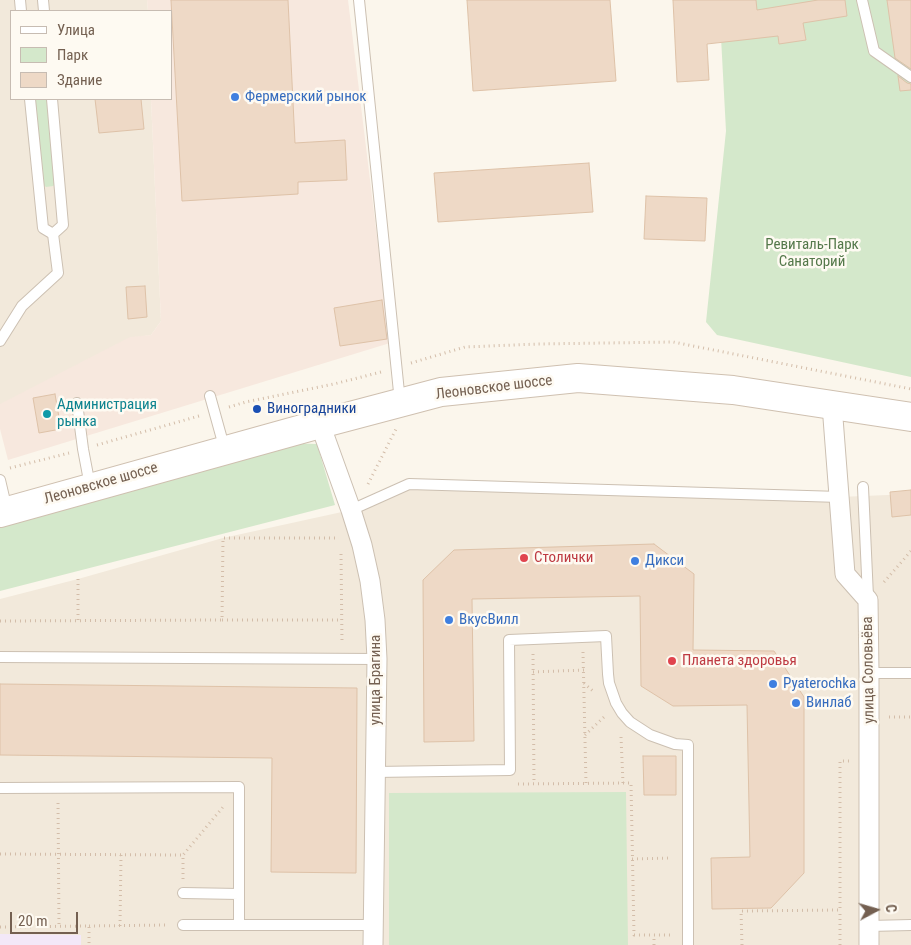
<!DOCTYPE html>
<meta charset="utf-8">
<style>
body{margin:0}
#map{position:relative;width:911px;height:945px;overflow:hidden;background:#fbf6ec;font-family:"Roboto Condensed",sans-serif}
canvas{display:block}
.legend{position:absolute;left:10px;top:10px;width:162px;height:90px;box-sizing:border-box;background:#fefaf2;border:1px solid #c7bcb2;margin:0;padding:6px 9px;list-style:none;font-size:15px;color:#746051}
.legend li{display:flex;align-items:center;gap:10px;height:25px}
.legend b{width:25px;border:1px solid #c7bcb2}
.north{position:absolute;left:851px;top:885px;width:50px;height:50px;-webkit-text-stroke:4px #fefaf2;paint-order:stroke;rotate:84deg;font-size:14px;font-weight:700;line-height:20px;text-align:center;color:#746051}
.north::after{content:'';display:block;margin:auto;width:18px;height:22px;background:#746051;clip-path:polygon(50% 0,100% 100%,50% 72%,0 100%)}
.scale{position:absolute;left:10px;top:912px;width:68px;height:22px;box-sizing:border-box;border:2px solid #746051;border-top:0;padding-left:6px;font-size:15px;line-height:18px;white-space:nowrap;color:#746051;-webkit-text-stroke:4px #fefaf2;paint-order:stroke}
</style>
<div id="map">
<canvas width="911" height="945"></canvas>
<ul class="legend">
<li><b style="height:6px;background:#fff"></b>Улица</li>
<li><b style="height:14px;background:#d4e8cb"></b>Парк</li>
<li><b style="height:14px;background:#eed9c6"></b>Здание</li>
</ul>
<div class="north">С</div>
<div class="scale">20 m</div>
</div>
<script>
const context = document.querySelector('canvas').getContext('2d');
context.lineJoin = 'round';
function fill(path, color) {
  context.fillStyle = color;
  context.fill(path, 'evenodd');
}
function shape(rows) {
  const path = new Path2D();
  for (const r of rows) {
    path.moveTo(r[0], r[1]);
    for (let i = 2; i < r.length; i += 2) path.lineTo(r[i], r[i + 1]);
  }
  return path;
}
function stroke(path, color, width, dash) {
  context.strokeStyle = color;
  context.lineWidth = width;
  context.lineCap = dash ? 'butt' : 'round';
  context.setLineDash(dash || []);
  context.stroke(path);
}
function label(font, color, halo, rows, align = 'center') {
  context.font = font + ' "Roboto Condensed",sans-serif';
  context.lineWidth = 5;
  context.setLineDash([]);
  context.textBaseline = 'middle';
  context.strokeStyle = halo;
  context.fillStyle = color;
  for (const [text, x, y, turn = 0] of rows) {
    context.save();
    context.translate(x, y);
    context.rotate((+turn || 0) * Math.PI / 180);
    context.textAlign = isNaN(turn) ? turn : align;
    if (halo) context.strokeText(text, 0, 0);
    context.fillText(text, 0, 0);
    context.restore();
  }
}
fill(shape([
 [0,0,147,0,148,11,11,11,11,99,151,99,161,321,151,335,130,338,0,405],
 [409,484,840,497,911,494,911,945,0,945,0,599,78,579,223,538,351,510]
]), '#f2e9db');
fill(shape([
 [147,0,348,0,390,343,8,460,0,429,0,404,130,337,151,335,161,321,151,99,171,99,171,11,148,11]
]), '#f7e8de');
fill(shape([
 [0,934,81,935,81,945,0,945]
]), '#f3e8f8');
fill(shape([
 [719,0,911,0,911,377,717,335,706,322,726,131],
 [35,99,48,99,56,183,53,186,46,187,43,184],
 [283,443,317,444,335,505,0,591,0,524],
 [626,792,628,945,389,945,389,793]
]), '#d4e8cb');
const building = shape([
 [171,0,288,0,295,143,345,140,347,180,298,182,298,194,182,201,171,0],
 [467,0,610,0,616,81,473,91,467,0],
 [673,0,756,0,757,10,818,0,845,0,847,16,803,23,806,40,779,44,778,36,707,44,709,80,677,82,673,0],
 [887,0,911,0,911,69,895,58,887,0],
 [898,76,907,83,911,84,911,90,900,91,898,76],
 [95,99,141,99,144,129,99,133,95,99],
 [589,163,593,212,438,222,434,173,589,163],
 [646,196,707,198,705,241,644,239,646,196],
 [145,286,147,317,128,319,126,287,145,286],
 [382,300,387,339,340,346,334,308,382,300],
 [55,394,61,429,39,433,33,398,55,394],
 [911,490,911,515,892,517,890,492,911,490],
 [654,544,694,574,693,650,774,651,804,697,804,873,771,908,712,909,711,858,750,857,747,705,673,706,641,686,640,596,472,599,474,741,424,742,423,580,454,550,654,544],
 [0,684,357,688,356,873,271,872,272,758,0,755,0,684],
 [643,756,676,756,676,795,644,795,643,756]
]);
fill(building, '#eed9c6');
stroke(building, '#dec2a8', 1);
const service = shape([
 [20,0,21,11],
 [43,0,44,11],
 [359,0,400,402],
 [862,0,874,51,911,77],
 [30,99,43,228,53,234,63,225,52,99],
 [0,341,22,306,58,273,53,234],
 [210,396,225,450],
 [77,403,83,449,90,486],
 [0,480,7,510],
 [863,487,868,597],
 [351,510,409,484,840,497],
 [0,657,377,659],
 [869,673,911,673],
 [375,772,510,770,509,640,606,636,608,674,609,683,616,703,622,713,630,722,650,735,675,744,688,745,688,945],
 [0,788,239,787,239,925,373,925],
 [183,893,239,894],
 [183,925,239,925],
 [869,926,911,925]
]);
const minor = shape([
 [832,405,845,574,868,600,869,673,869,945],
 [320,424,351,510,362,545,370,581,375,620,377,659,373,945]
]);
const secondary = shape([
 [0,513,320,424,441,392,578,378,733,390,911,417]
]);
stroke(service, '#ccc0b2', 12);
stroke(minor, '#ccc0b2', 21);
stroke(secondary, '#cfc0b0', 30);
stroke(shape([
 [411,363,465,347,538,344,673,342,911,389],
 [229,407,246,402,334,384,381,372],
 [97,445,199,416],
 [10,468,69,453],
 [368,484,396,429],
 [341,554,342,643],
 [78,579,78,621],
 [884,582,911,551],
 [222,620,342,620],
 [0,621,222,620,223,538,339,538],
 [583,652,586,784],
 [533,654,534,784],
 [533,672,584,670],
 [584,683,594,692],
 [889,717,911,717],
 [585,735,604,717],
 [621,737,623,783],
 [518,784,631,783,634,935,672,935],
 [58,803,59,927],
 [0,854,183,855],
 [632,859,672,858],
 [183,879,183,855,223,807],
 [89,926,168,925],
 [120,926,121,855],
 [0,927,89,926,89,945],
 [654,945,654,935],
 [742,945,741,911,840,910,840,761,850,761],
 [840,945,840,910]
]), '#d3bda9', 3, [1, 4]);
stroke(service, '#fff', 10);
stroke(minor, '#fff', 19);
stroke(secondary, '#fff', 28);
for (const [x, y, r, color] of [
 [235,97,5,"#3f7fe0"],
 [257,409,5,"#1a4fb4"],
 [47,414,5,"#0f9aa8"],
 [524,558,5,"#e0444e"],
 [635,561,5,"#3f7fe0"],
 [449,620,5,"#3f7fe0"],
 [672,661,5,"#e0444e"],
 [773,684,5,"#3f7fe0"],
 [796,703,5,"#3f7fe0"]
]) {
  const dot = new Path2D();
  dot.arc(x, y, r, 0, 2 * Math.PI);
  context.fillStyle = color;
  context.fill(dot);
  stroke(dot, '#fefaf2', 2);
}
label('15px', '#366cbe', '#fefaf2', [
 ["Фермерский рынок",245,97],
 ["Дикси",645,561],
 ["ВкусВилл",459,620],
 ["Pyaterochka",783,684],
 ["Винлаб",806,703]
], 'left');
label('15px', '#54784a', '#fefaf2', [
 ["Ревиталь-Парк",812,245],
 ["Санаторий",812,262]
]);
label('15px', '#746051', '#fefaf2', [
 ["Леоновское шоссе",494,388,-7],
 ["Леоновское шоссе",101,484,-16],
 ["улица Соловьёва",869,670,-91],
 ["улица Брагина",376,680,-90]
]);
label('15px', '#0d838f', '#fefaf2', [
 ["Администрация",57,405],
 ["рынка",57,422]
], 'left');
label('15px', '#164399', '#fefaf2', [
 ["Виноградники",267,409]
], 'left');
label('15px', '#be3a42', '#fefaf2', [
 ["Столички",534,558],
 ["Планета здоровья",682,661]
], 'left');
</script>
